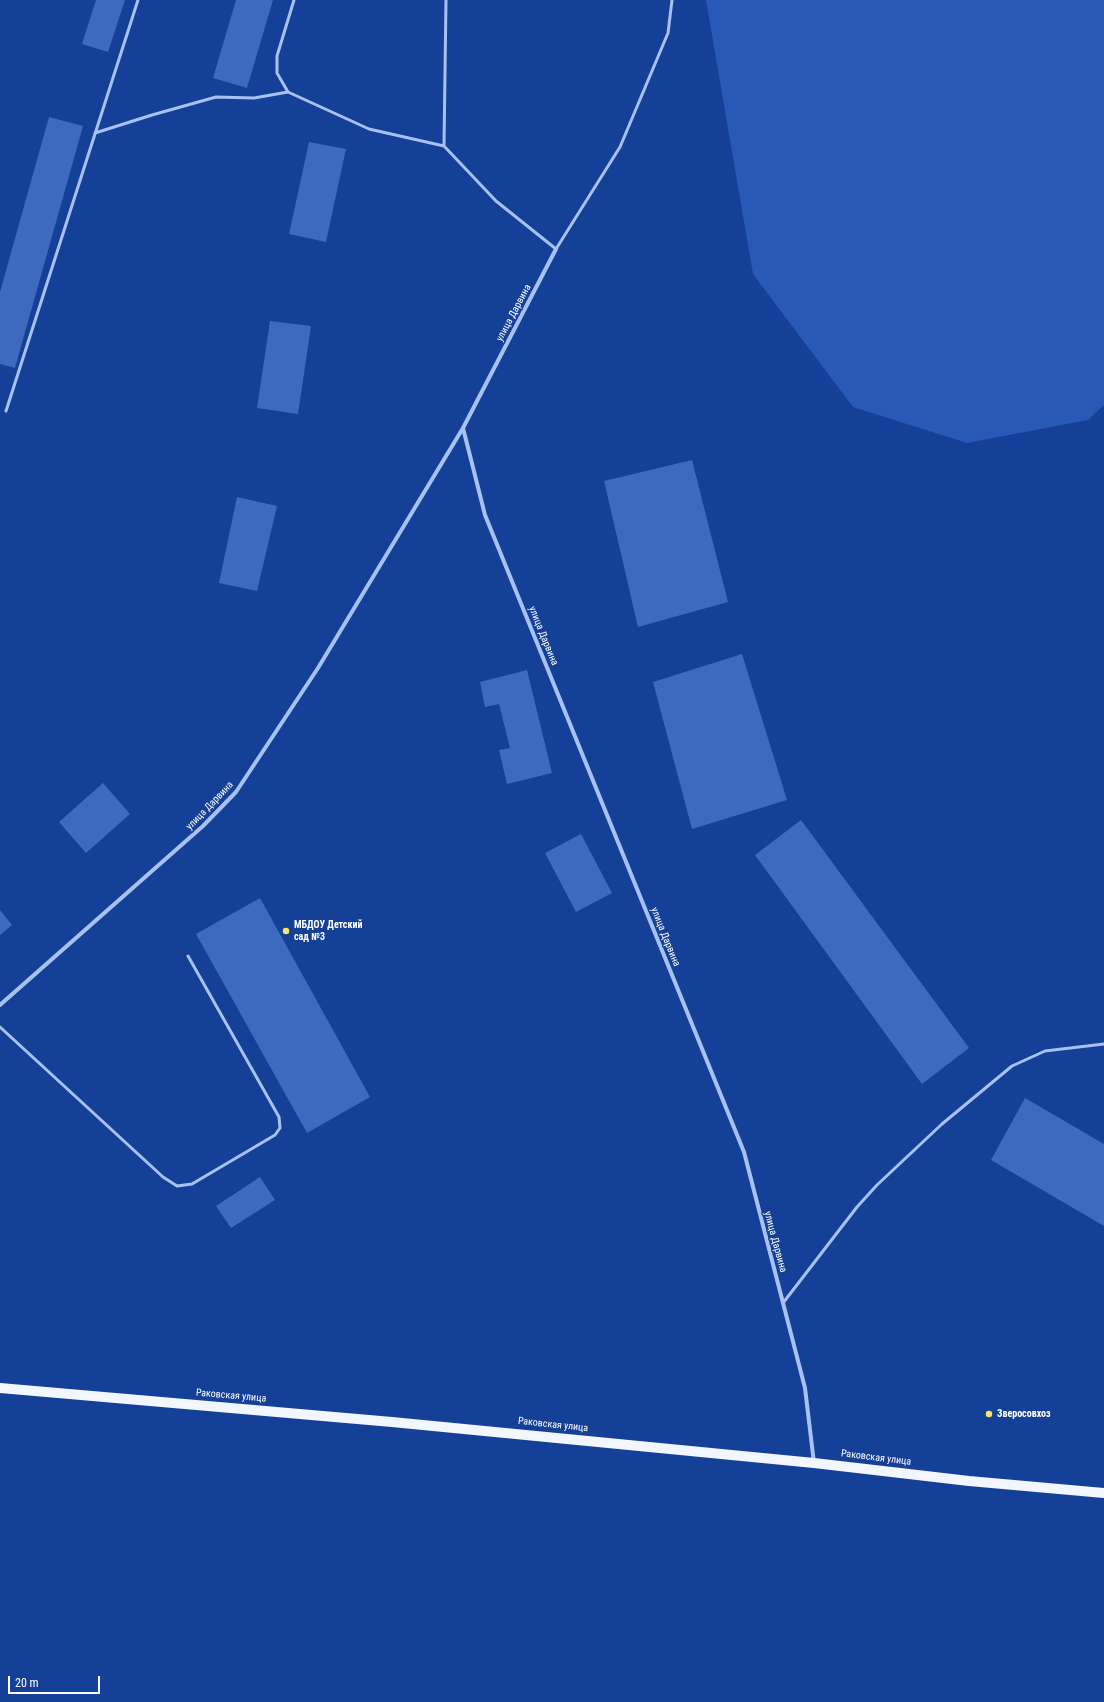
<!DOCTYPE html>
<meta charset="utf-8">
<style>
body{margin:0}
#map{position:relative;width:1104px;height:1702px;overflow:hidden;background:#154097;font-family:"Roboto Condensed",sans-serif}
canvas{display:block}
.scale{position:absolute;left:8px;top:1676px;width:92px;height:18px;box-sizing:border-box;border:2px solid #fff;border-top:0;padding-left:5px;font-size:12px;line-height:14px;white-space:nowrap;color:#fff;-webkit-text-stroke:3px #154097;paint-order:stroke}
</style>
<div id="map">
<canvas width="1104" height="1702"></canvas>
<div class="scale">20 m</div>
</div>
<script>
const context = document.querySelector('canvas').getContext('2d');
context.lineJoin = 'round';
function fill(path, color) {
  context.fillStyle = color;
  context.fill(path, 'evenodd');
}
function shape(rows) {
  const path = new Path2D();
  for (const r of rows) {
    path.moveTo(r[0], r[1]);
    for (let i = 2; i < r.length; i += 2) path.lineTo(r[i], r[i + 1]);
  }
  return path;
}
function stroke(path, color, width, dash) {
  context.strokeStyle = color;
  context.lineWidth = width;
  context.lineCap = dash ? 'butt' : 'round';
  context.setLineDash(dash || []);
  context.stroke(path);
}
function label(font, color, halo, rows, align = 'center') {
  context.font = font + ' "Roboto Condensed",sans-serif';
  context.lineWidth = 3;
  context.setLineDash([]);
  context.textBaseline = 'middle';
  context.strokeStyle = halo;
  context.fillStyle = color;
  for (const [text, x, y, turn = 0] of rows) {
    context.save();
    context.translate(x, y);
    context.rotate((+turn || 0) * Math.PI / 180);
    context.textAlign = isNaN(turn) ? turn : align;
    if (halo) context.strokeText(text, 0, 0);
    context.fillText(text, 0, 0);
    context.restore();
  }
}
fill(shape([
 [706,0,1104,0,1104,405,1088,420,967,443,853,407,753,274]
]), '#2859b6');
fill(shape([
 [96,0,125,0,108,52,82,44],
 [236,0,273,0,247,88,213,78],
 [49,117,83,126,15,368,0,364,0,292],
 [309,142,346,149,326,242,289,234],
 [270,321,311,326,298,414,257,408],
 [692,460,728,602,638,627,604,481],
 [237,497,277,506,257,591,219,583],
 [742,654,787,800,692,829,653,682],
 [527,670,552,773,507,784,499,750,510,748,499,704,485,707,480,682],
 [103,783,130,814,86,853,59,822],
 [801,820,969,1048,922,1084,755,855],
 [581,834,612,893,576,912,545,853],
 [260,898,370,1097,307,1133,196,934],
 [0,910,12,925,0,935],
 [1025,1098,1104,1144,1104,1226,991,1160],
 [260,1177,275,1200,231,1228,216,1206]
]), '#3d69bf');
stroke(shape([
 [446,0,444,146,496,201,556,249,620,147,668,33,672,0],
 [288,92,277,73,277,56,294,0],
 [95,133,152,115,216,97,254,98,288,92,369,129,444,146],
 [6,411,138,0],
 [0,1027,163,1177,177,1186,192,1184,275,1135,280,1128,279,1117,188,956],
 [783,1303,857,1207,877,1185,942,1124,1012,1066,1045,1051,1104,1044]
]), '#a7c1f2', 3);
stroke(shape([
 [463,428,485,515,744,1152,805,1388,814,1463],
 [0,1005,203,826,236,792,318,668,463,428,556,249]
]), '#a7c1f2', 4);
stroke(shape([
 [0,1388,392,1422,814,1463,969,1481,1104,1493]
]), '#f2f6ff', 10);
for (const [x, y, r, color] of [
 [286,931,4,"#ffe468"],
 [989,1414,4,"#ffe468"]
]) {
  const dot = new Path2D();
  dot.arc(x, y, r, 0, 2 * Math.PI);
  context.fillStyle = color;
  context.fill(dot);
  stroke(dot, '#154097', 1.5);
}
label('10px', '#fff', '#154097', [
 ["улица Дарвина",514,313,-62],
 ["улица Дарвина",543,636,68],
 ["улица Дарвина",210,806,-46],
 ["улица Дарвина",665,937,68],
 ["улица Дарвина",775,1242,75],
 ["Раковская улица",231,1396,5],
 ["Раковская улица",553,1425,6],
 ["Раковская улица",876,1458,7]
]);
label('bold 10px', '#fff', '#154097', [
 ["МБДОУ Детский",294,925],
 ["сад №3",294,937],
 ["Зверосовхоз",997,1414]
], 'left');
</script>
